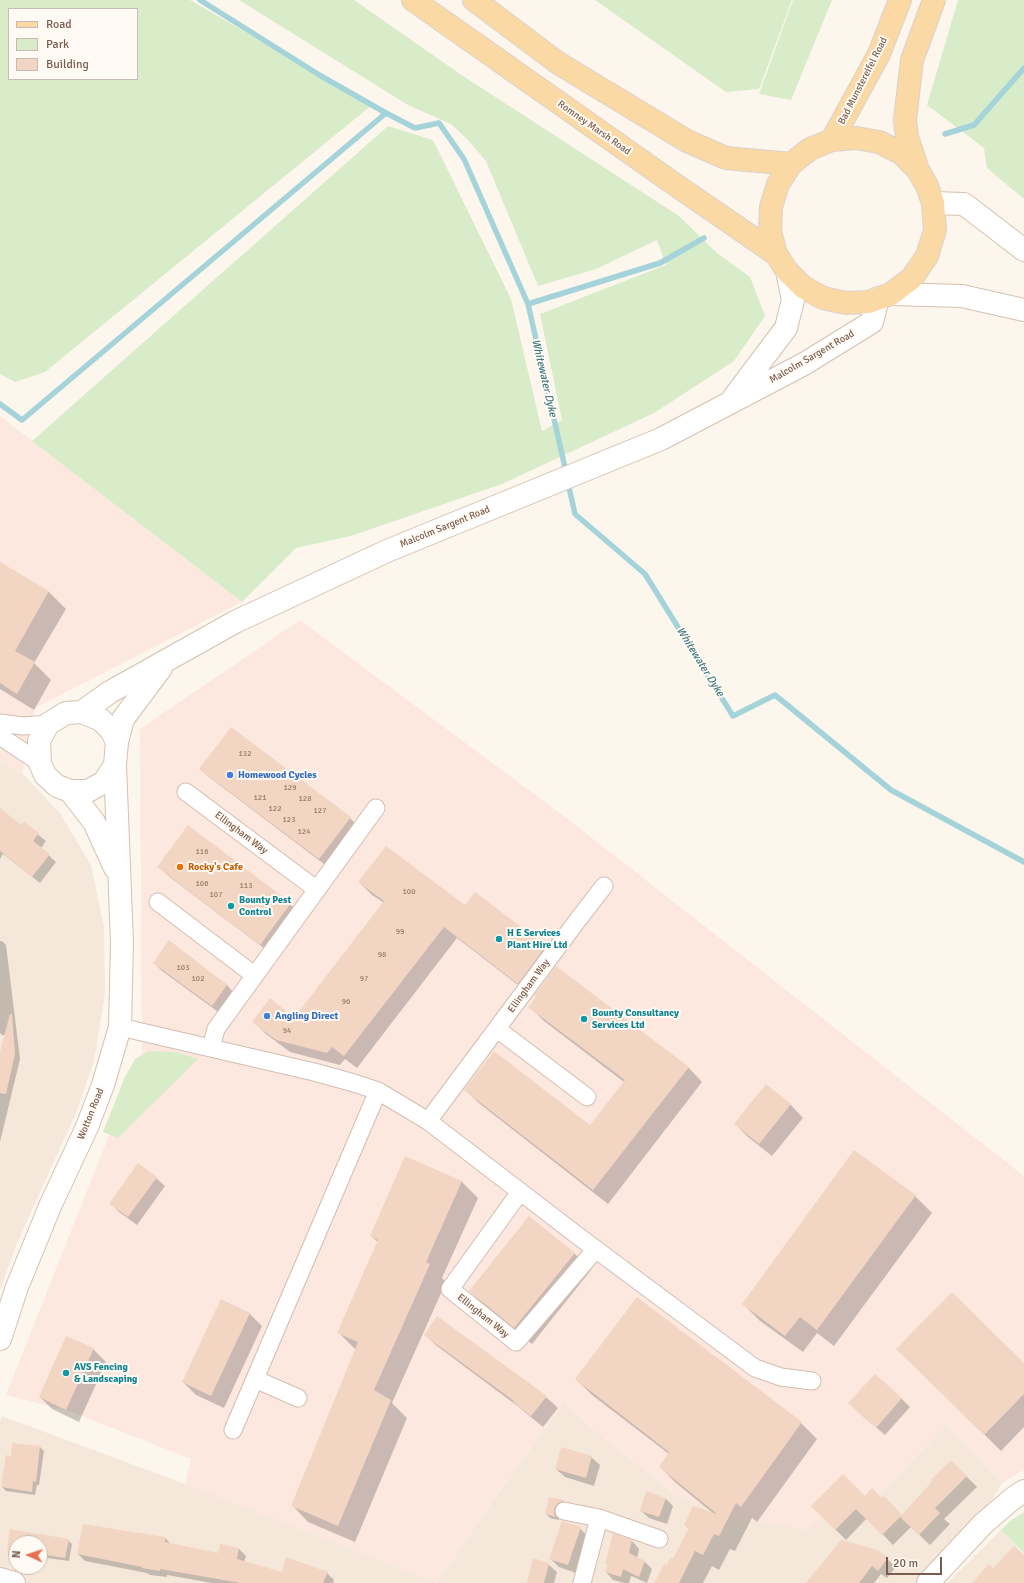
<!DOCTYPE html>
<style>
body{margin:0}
#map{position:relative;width:1024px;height:1583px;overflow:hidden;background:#fdf6ec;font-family:Signika,sans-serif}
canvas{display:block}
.legend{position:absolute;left:8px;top:8px;width:130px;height:72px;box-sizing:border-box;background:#fffaf3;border:1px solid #cabbb1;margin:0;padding:5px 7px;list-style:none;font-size:12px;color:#7a5c4d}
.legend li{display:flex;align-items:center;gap:8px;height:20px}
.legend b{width:20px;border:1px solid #cabbb1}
.north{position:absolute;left:8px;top:1535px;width:40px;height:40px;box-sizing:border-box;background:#fffaf3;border:1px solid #cabbb1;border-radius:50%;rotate:273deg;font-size:11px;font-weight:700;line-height:16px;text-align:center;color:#7a5c4d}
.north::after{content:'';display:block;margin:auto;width:14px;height:18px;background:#e76f51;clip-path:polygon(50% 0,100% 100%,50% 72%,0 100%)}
.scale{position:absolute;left:886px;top:1557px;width:56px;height:18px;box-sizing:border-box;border:2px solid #7a5c4d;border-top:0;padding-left:5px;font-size:12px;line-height:14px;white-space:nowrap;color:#7a5c4d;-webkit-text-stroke:3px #fffaf3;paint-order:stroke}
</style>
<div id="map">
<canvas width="1024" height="1583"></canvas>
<ul class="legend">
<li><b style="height:5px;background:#fbd9a5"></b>Road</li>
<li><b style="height:11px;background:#d8ecc9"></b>Park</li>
<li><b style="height:11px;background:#f3d5c3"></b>Building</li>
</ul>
<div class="north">N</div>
<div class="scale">20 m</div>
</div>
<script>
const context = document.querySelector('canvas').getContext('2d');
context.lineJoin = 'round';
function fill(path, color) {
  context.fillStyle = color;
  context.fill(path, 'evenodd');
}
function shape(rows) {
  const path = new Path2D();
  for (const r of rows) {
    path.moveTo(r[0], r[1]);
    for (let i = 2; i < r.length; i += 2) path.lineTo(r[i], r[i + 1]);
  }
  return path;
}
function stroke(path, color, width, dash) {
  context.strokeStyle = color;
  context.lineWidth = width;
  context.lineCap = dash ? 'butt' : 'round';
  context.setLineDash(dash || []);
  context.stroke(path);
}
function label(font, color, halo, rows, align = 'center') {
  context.font = font + ' Signika,sans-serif';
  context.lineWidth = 4;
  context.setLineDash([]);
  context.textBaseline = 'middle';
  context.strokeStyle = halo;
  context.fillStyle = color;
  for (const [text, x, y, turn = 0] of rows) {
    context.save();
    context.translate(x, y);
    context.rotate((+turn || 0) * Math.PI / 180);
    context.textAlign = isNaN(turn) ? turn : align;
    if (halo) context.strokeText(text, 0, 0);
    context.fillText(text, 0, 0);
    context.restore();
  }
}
fill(shape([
 [0,761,22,773,60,813,91,865,104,927,105,994,94,1061,76,1113,17,1243,0,1290],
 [564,1402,600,1435,678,1496,842,1495,860,1514,946,1425,1002,1483,945,1583,437,1583,495,1498],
 [2,1416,244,1506,437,1583,0,1583,0,1421],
 [16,1543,40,1543,40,1567,16,1567],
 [1001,1530,1024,1554,1024,1583,947,1583]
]), '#f5e8da');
fill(shape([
 [0,416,242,602,35,708,22,773,0,761],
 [300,620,569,820,1024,1176,1024,1470,1002,1483,946,1425,860,1515,842,1495,809,1530,743,1520,678,1496,600,1435,564,1402,495,1498,437,1583,185,1484,191,1459,72,1412,6,1395,142,1052,140,729]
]), '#fde8e0');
fill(shape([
 [0,0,190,0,372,105,45,372,15,382,0,374],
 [9,9,137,9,137,79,9,79],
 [239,0,354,0,463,76,679,216,717,253,750,277,765,316,734,361,654,413,502,484,351,536,296,548,242,602,32,441,388,126,433,140,511,299,542,431,562,420,540,314,666,265,657,240,596,269,538,286,486,161,468,140,451,124,408,105],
 [595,0,792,0,759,89,726,92],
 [793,0,832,0,791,100,759,94],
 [958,0,1024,0,1024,199,987,168,984,148,927,105],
 [149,1051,176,1052,198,1059,118,1138,103,1132,125,1077,135,1059],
 [1024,1512,1024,1553,1001,1530,1010,1521]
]), '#d8ecc9');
fill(shape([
 [0,563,49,592,66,609,34,663,51,680,34,710,0,689],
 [200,768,350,818,358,826,328,867,209,777],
 [0,820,21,827,24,823,46,841,41,848,56,862,40,883,3,854,0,859],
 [159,866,290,904,298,912,269,952,167,875],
 [359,882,465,907,545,947,558,960,531,995,457,938,357,1068,345,1059,340,1065,290,1052,266,1034,253,1021,295,1020,384,903,372,895],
 [0,941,2,941,6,945,20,1059,0,1142,0,1056,5,1035,2,1035,0,1033],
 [170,942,227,985,235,994,221,1014,162,971,154,963],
 [530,1007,688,1067,702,1082,608,1204,480,1104,465,1090,590,1126,624,1082,544,1021],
 [766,1085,791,1105,803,1118,772,1156,748,1137,735,1124],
 [138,1165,156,1178,165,1186,137,1225,119,1212,110,1203],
 [461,1181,478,1198,442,1278,446,1282,392,1403,407,1418,355,1542,308,1522,292,1505,356,1350,338,1332,378,1242,371,1236],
 [915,1196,932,1213,834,1346,817,1333,803,1352,760,1321,743,1304],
 [574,1253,591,1270,532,1344,487,1308,470,1291],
 [222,1300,250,1314,262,1326,224,1408,196,1395,183,1382],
 [425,1335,546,1397,558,1408,543,1427,520,1408,437,1346],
 [93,1349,106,1362,79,1422,52,1409,40,1397],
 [898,1349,1024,1364,1024,1427,1001,1451],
 [576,1379,801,1423,817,1439,757,1522,752,1518,735,1551,730,1549,719,1570,712,1566,703,1583,655,1583,667,1566,673,1560,689,1529,685,1525,714,1514,676,1483,660,1467,669,1454,592,1395],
 [901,1398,910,1407,885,1435,858,1412],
 [40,1447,44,1451,39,1485,37,1485,35,1495,6,1491,2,1487,12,1457],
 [591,1457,600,1465,594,1486,565,1477,556,1469],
 [951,1461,977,1487,944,1519,950,1524,930,1545,911,1527,893,1545,867,1518,846,1540,812,1506,865,1497,902,1516],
 [550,1498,563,1501,567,1505,558,1513,559,1520,550,1518,546,1514],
 [665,1498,673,1506,667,1524,649,1518,641,1511],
 [580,1528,588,1537,576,1573,559,1567,550,1558],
 [11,1530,68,1540,72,1544,69,1561,40,1557,40,1543,16,1543,16,1553,12,1552,8,1549],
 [165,1538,171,1544,219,1554,239,1549,246,1556,244,1562,282,1573,327,1573,334,1580,333,1583,212,1583,167,1575,167,1577,150,1575,147,1573,85,1561,78,1554],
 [632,1541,639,1549,637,1558,644,1561,652,1569,647,1583,631,1576,629,1583,624,1583,613,1580,606,1572,608,1565,606,1563],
 [878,1551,896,1567,887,1578,881,1574,874,1583,807,1583],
 [548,1564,557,1572,554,1583,528,1583]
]), '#0003');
stroke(shape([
 [200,0,321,76,386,113,415,128,439,123,464,159,528,304,566,472],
 [945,134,974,125,1024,68],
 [528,304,660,263,704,238],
 [0,404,22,420,386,113],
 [568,483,575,514,645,574,733,716,775,695,891,790,1024,862]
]), '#a5d3da', 5.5);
fill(shape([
 [0,562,49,591,15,651,35,662,17,694,0,683],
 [231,727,351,817,319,859,199,769],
 [0,808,21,825,24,822,39,833,33,841,50,854,32,877,0,851],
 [188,825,291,903,260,945,157,867],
 [386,846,465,905,475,892,546,946,518,984,444,927,344,1056,332,1047,327,1053,276,1040,252,1022,270,998,294,1018,330,971,384,901,358,882],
 [169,940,227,985,212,1006,153,963],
 [556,966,689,1067,593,1190,464,1090,494,1051,590,1125,625,1080,528,1007,536,997,534,996],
 [10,1014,12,1014,15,1054,6,1094,0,1093,0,1052],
 [766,1084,791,1104,759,1144,734,1124],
 [854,1150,916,1195,817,1330,800,1317,785,1336,742,1304],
 [405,1156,462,1181,426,1262,430,1264,374,1390,391,1400,338,1526,291,1506,358,1342,337,1333,378,1240,370,1236],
 [138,1163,157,1177,128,1217,109,1204],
 [529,1216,575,1253,514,1328,469,1291],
 [952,1292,1024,1363,1024,1394,984,1435,896,1349],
 [637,1297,802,1422,741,1507,736,1503,719,1536,714,1534,703,1555,695,1551,679,1583,654,1583,664,1564,667,1565,670,1558,673,1559,689,1528,684,1525,693,1506,717,1514,659,1467,669,1452,575,1379],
 [221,1299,250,1313,211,1396,182,1382],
 [437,1316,547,1396,531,1416,513,1402,514,1401,424,1335],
 [66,1336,94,1348,66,1410,39,1397],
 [875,1374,902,1398,876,1428,848,1403],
 [12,1443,40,1446,36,1482,33,1481,32,1492,1,1487,6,1455,11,1456],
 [561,1447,592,1456,586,1478,555,1469],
 [951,1460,967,1476,935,1508,940,1513,919,1535,900,1517,882,1535,856,1509,835,1530,811,1506,843,1474,865,1496,872,1488,882,1498,884,1496,902,1515,932,1482,931,1480],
 [646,1491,666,1498,659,1517,640,1511],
 [549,1497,564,1500,557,1504,554,1509,554,1514,556,1517,545,1514],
 [562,1521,581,1527,568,1565,549,1559],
 [83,1524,165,1537,165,1542,218,1553,220,1544,239,1548,237,1559,282,1572,286,1557,328,1572,323,1583,241,1583,160,1569,160,1571,142,1568,142,1567,77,1554],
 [10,1529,69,1539,65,1558,40,1554,40,1543,16,1543,16,1550,7,1549],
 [613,1533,632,1540,629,1553,645,1561,639,1577,623,1569,621,1577,605,1572,607,1564,605,1564],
 [841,1540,878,1550,888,1558,878,1571,872,1566,859,1583,806,1583],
 [1014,1546,1024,1555,1024,1583,972,1583,989,1564,993,1568],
 [533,1558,549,1563,544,1583,527,1583]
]), '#f3d5c3');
const street = shape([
 [0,723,23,726,48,724],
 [0,736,40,763],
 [186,792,316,889],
 [158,902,254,975],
 [120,1027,314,1072,354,1083,378,1091,428,1121,582,1239,755,1368,781,1377,812,1381],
 [497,1029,587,1097],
 [211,1048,216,1029,376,808],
 [428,1121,577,921,604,886],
 [520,1192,450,1289,516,1342,596,1249],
 [255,1379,298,1398],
 [233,1430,378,1091],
 [564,1511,599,1518,659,1539],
 [582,1583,599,1518]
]);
const secondary = shape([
 [933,203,964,204,1024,250],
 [891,294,962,296,1024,310],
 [734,397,786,328,793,300,787,271],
 [82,712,110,692,235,622,387,551,661,439,804,364,872,322,878,298],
 [117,742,123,719,161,668],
 [70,791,88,791,104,782,115,765,117,742,111,730,101,720,82,712,66,713,48,724,39,741,40,763,45,775,57,786,70,791,94,822,115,868],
 [0,1339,17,1287,51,1204,87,1127,103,1085,120,1027,122,943,115,765],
 [0,1579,14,1583],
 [928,1583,983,1524,1012,1499,1024,1491]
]);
const primary = shape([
 [413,0,680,188,776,254,787,271,803,287,823,298,846,303,868,302,891,294,912,278,927,256,935,230,933,203,927,186,918,170,901,153,879,142,856,138,832,140,810,149,791,164,778,184,771,207,770,231,776,254],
 [474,0,558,63,687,141,726,158,791,164],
 [832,140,879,54,900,0],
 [917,167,907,137,905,120,912,60,934,0]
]);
stroke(street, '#d1beb0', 19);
stroke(secondary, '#d6c0b0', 24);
stroke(primary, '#dad1cd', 24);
stroke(street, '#fff', 17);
stroke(secondary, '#fff', 22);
stroke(primary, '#fbd9a5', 22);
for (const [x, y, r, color] of [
 [230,775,4,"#3f7fe0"],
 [180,867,4,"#e8710a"],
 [231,906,4,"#0f9aa8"],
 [499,939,4,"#0f9aa8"],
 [267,1016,4,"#3f7fe0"],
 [584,1019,4,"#0f9aa8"],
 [66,1373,4,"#0f9aa8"]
]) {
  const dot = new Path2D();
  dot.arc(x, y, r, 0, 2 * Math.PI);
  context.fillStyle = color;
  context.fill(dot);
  stroke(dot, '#fffaf3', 1.5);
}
label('8px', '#987a6a', null, [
 ["132",245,754],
 ["129",290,788],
 ["121",260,798],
 ["128",305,799],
 ["122",275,809],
 ["127",320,811],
 ["123",289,820],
 ["124",304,832],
 ["116",202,852],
 ["106",202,884],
 ["113",246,886],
 ["100",409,892],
 ["107",216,895],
 ["99",400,932],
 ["98",382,955],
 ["103",183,968],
 ["102",198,979],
 ["97",364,979],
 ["96",346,1002],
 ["94",287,1031]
]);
label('10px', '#7a5c4d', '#fffaf3', [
 ["Bad Munstereifel Road",863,81,-63],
 ["Romney Marsh Road",594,128,35],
 ["Malcolm Sargent Road",812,357,-30],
 ["Malcolm Sargent Road",445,527,-22],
 ["Ellingham Way",241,833,37],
 ["Ellingham Way",529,986,-54],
 ["Wotton Road",91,1114,-68],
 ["Ellingham Way",483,1316,39]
]);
label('bold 10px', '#366cbe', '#fffaf3', [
 ["Homewood Cycles",238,775],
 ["Angling Direct",275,1016]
], 'left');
label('bold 10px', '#c56008', '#fffaf3', [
 ["Rocky's Cafe",188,867]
], 'left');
label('bold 10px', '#0d838f', '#fffaf3', [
 ["Bounty Pest",239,900],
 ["Control",239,912],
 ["H E Services",507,933],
 ["Plant Hire Ltd",507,945],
 ["Bounty Consultancy",592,1013],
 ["Services Ltd",592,1025],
 ["AVS Fencing",74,1367],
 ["& Landscaping",74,1379]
], 'left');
label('italic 11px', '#437c86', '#fffaf3', [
 ["Whitewater Dyke",544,378,77],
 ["Whitewater Dyke",700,662,58]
]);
</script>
